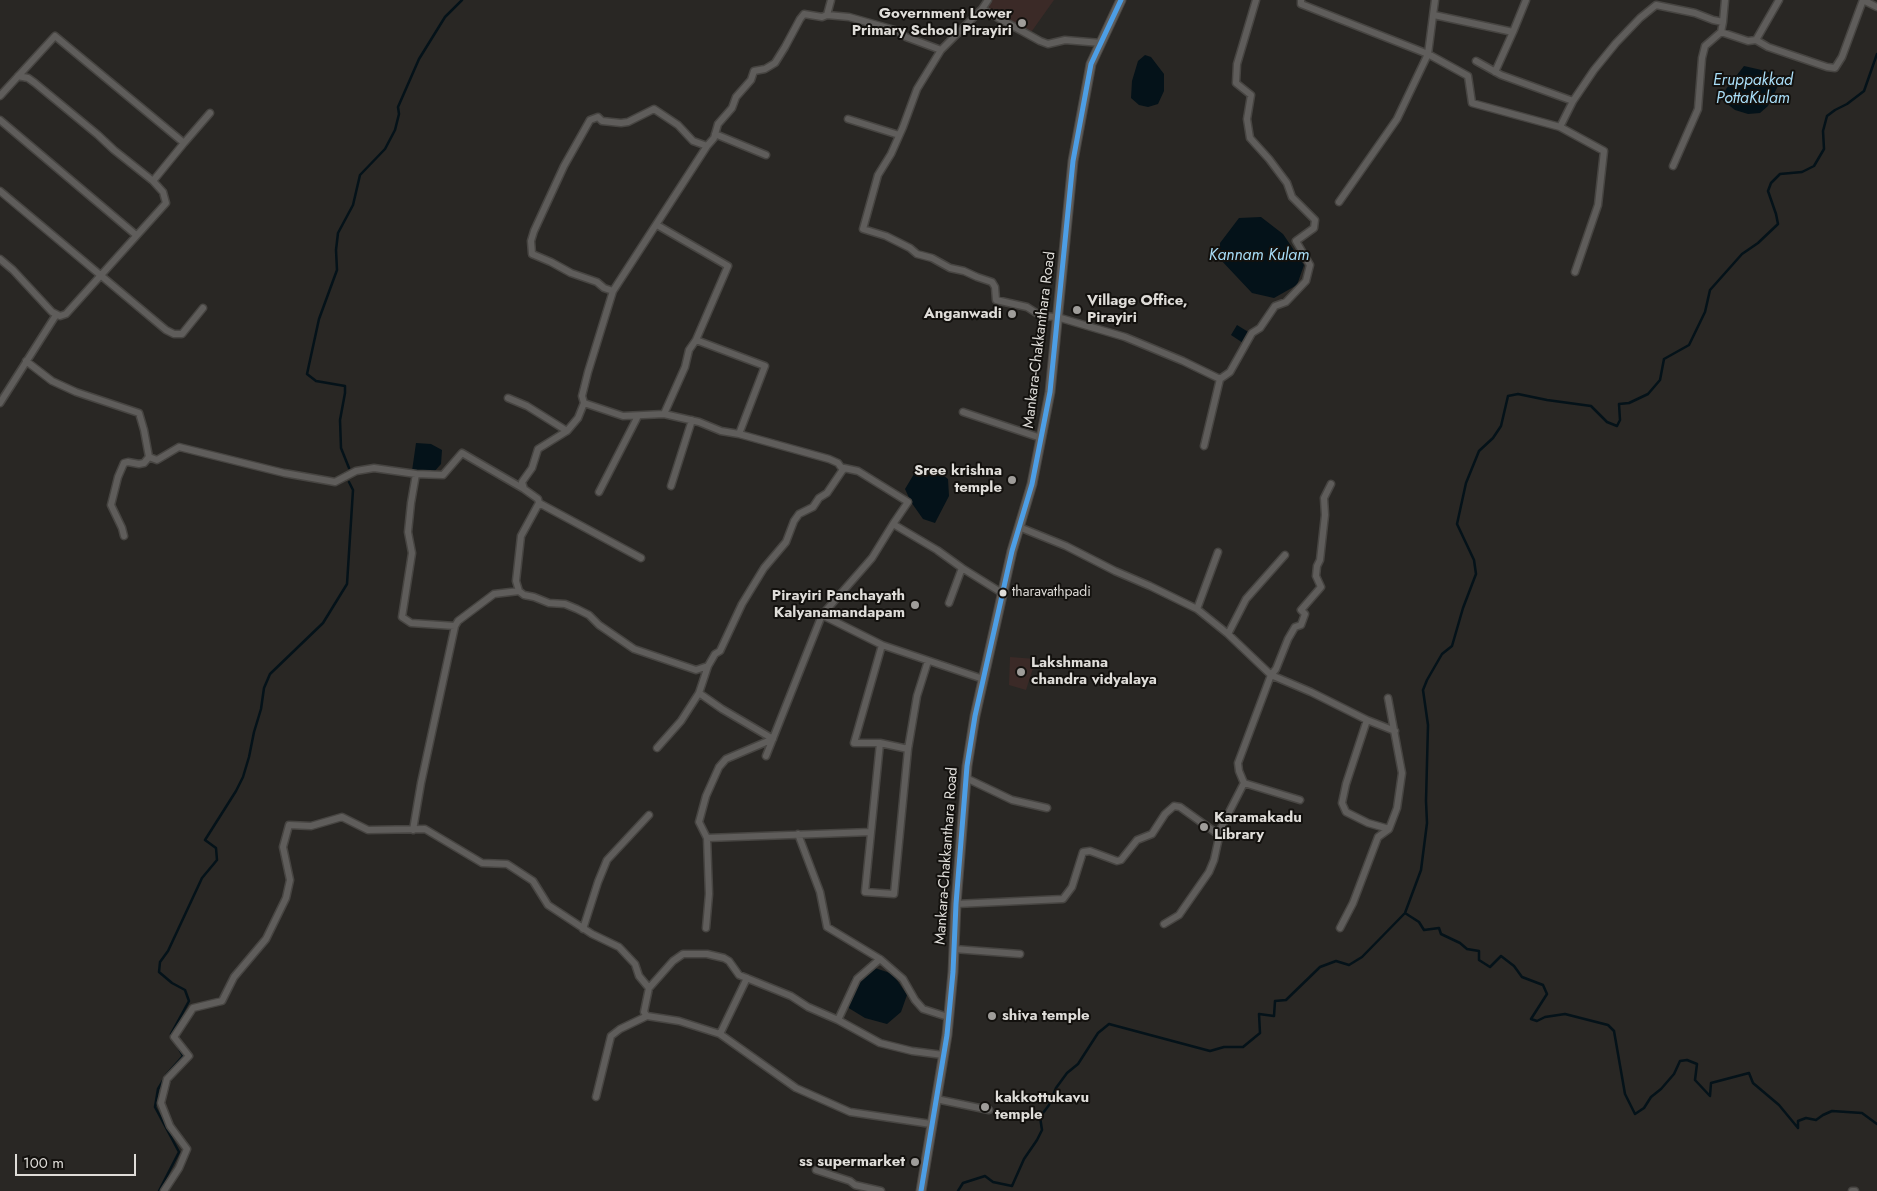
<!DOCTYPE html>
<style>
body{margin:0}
#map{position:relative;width:1877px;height:1191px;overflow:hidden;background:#292724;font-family:Jost,sans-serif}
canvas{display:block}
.scale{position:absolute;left:15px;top:1154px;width:121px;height:22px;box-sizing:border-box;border:2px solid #dfddd9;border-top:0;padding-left:6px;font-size:15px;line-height:18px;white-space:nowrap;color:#dfddd9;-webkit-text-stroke:4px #13110e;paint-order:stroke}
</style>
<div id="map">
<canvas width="1877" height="1191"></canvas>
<div class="scale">100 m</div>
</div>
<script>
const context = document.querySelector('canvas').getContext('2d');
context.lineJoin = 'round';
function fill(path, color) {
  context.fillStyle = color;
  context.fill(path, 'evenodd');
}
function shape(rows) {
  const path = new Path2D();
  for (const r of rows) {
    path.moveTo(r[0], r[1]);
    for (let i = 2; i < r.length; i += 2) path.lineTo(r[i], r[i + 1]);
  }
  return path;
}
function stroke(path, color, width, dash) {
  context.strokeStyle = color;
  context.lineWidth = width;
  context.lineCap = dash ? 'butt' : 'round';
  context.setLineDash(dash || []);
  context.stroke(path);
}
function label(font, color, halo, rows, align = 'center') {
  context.font = font + ' Jost,sans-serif';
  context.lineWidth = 4;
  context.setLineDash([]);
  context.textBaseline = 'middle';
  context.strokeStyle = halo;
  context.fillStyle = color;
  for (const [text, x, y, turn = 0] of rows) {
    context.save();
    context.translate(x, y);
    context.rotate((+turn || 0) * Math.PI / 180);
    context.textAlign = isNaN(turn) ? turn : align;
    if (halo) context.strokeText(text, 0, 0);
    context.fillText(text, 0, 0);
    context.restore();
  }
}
fill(shape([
 [992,0,1054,0,1027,38,986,9],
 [1010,657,1036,659,1026,690,1009,685]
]), '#3b2a27');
fill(shape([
 [1145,55,1151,57,1164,74,1164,91,1158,104,1148,107,1139,105,1131,98,1132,81,1138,61],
 [1744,66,1766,71,1782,78,1768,106,1760,113,1748,114,1735,110,1721,99,1726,89],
 [1261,217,1283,234,1304,265,1297,285,1274,298,1252,293,1220,259,1220,243,1239,218],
 [1237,325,1250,333,1243,343,1231,335],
 [416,443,431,444,442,450,441,464,434,472,412,471],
 [933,468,948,479,949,496,935,523,923,519,911,502,905,489,914,474],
 [869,966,893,974,907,995,901,1012,887,1024,865,1018,847,1007,852,978]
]), '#041219');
stroke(shape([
 [349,468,341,448,340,420,345,393,345,386,316,381,307,374,319,319,337,270,336,250,338,233,353,205,360,175,385,149,395,130,399,114,398,107,419,59,445,17,462,0],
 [1405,913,1419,922,1424,930,1439,928,1441,934,1460,943,1467,949,1479,951,1479,960,1490,967,1501,956,1514,966,1522,977,1543,985,1547,994,1531,1019,1537,1021,1545,1017,1565,1014,1608,1025,1614,1031,1625,1094,1635,1114,1644,1108,1651,1097,1661,1089,1674,1074,1680,1061,1687,1060,1697,1064,1695,1080,1710,1096,1711,1083,1749,1073,1753,1083,1779,1105,1798,1128,1798,1121,1806,1118,1816,1120,1823,1115,1832,1111,1862,1113,1877,1124],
 [159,1191,179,1152,155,1107,158,1089,167,1074,183,1056,171,1034,189,1001,185,990,172,983,159,972,160,962,168,951,202,878,217,860,216,848,205,840,236,791,243,777,249,757,254,732,261,709,264,688,270,674,323,623,347,584,353,490,349,482],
 [958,1191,963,1183,985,1176,993,1182,1012,1186,1024,1159,1037,1140,1042,1130,1040,1117,1049,1105,1056,1088,1067,1073,1078,1064,1098,1033,1109,1024,1210,1051,1224,1047,1243,1047,1260,1033,1259,1014,1274,1016,1275,1001,1286,1000,1320,967,1336,961,1349,965,1362,957,1405,913,1421,870,1427,823,1426,801,1428,725,1423,690,1427,680,1442,654,1452,646,1463,608,1476,574,1474,560,1457,524,1466,483,1479,451,1493,438,1501,426,1508,396,1518,394,1547,400,1591,406,1607,422,1617,426,1620,420,1619,404,1629,403,1648,394,1660,380,1664,359,1689,345,1705,312,1710,290,1742,254,1758,243,1778,224,1776,214,1768,191,1771,183,1780,174,1802,172,1814,166,1824,149,1823,131,1827,116,1835,110,1847,104,1864,91,1877,54]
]), '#041219', 2.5);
const minor = shape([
 [1301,0,1301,4,1428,54,1468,76,1472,103,1560,127,1604,151,1598,205,1575,272],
 [1863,0,1877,7],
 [982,9,988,0],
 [827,15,831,0],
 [1434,15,1513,32,1526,0],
 [1723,22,1725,0],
 [1756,40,1779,0],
 [941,50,982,9,1040,41,1048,44,1065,40,1101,43],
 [1476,61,1501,75,1573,101,1594,70,1616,43,1640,18,1656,5,1695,13,1713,20,1723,22,1721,32,1748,41,1756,40,1768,47,1827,67,1835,68,1842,57,1863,0],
 [1495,72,1513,32],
 [18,76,28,78,35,83,98,135,114,150,153,181],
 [0,96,55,36,184,143,153,181,163,192,166,203,66,314,60,316,52,312,13,270,0,259],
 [848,119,899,135],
 [0,120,136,235],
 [1560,127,1573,101],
 [715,134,766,155],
 [184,143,210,113],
 [1673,166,1698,109,1702,58,1705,46,1721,32],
 [0,191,166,330,174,334,182,334,203,308],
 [1339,202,1397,119,1428,54,1435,0],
 [657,225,728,266,696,340,689,350,685,367,664,414],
 [613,291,707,146],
 [696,340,765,366,739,434],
 [26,361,52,381,76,392,139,413,144,430,149,457,157,460,179,447,284,473,335,482,356,471,374,468,416,474,443,475,462,453,524,489],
 [1220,379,1230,372,1252,333,1260,328,1275,306,1286,302,1306,281,1310,265,1296,241,1314,228,1315,220,1292,197,1287,183,1269,159,1250,138,1247,119,1251,95,1236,83,1237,64,1256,0],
 [508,398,527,406,567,431],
 [0,403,56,315],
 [584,403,623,416,664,414,699,422,721,431,739,434,829,459,838,463,843,470],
 [963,412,1041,438],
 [416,474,411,503,408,532,412,553,402,617,411,623,455,626],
 [671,486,692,420],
 [599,492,638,416],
 [539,503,641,558],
 [893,524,908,502,858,471,844,468,827,493,819,498,813,507,799,514,794,521,786,542,764,568,742,604,720,651,715,654,708,666,696,670,634,649,599,625,589,615,577,609,565,604,549,603,534,597,524,595,519,591,516,581,521,536,539,503,538,499,524,489,522,482,532,468,538,449,567,431,578,418,584,403,582,396,588,372,613,291,604,288,597,282,571,273,551,262,532,254,531,241,534,231,564,166,590,120,598,117,602,121,621,123,628,122,654,109,678,125,693,141,707,146,714,138,718,124,732,108,736,97,751,80,754,71,765,69,775,63,785,47,800,19,804,14,822,17,827,15,849,17,898,31,906,37,941,50,917,89,903,127,891,154,878,175,863,229,886,236,910,248,917,254,932,258,950,268,964,271,977,277,992,282,995,287,996,300,1027,307,1041,316,1057,317,1125,337,1183,361,1220,379,1204,446],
 [1019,527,1066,546,1115,571,1150,586,1197,609,1228,634,1271,675,1311,692,1367,720,1346,784,1342,803,1346,812,1368,823,1389,829],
 [124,536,122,528,111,505,118,477,124,463,128,462,139,464,144,463,149,457],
 [949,603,962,568,1002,593],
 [1197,609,1218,552],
 [822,615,872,558,893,524,937,550,962,568],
 [1228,634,1246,599,1285,555],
 [699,693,722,709,773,739,726,759,719,767,706,796,699,822,707,838],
 [1367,720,1395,731],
 [880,743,865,892,894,894,908,749,917,696,928,661],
 [657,748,681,721,699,693,708,666],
 [908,749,880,743,854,743,882,645,983,679],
 [766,756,822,615,882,645],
 [966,778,1012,800,1047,808],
 [1300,800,1244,783,1239,771,1238,763,1271,675,1276,669,1288,639,1295,627,1301,625,1305,614,1301,610,1321,587,1316,576,1317,566,1320,560,1325,515,1324,498,1331,484],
 [413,830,421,783,455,626,458,621,494,594,519,591],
 [798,834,820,892,827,927,880,959,903,979,915,1000,923,1009,948,1017],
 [956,904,1063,899,1072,887,1083,852,1090,851,1117,861,1121,860,1137,840,1152,834,1165,814,1174,806,1180,807,1219,835],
 [1164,924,1179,915,1209,872,1214,860,1221,828,1244,783],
 [706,928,709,894,707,838,871,832],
 [1340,928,1353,903,1378,837,1389,829,1397,808,1402,773,1388,698],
 [583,929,598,882,607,860,649,815],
 [954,949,1020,954],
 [647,1016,644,1012,649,988],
 [838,1020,857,979,880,959],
 [720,1034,747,978],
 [596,1097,611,1036,620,1029,647,1016,679,1021,720,1034,796,1088,850,1112,931,1124],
 [936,1099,989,1110],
 [816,1170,850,1181,855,1185,881,1191],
 [164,1191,179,1168,187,1149,170,1126,161,1103,167,1079,189,1056,174,1037,193,1008,222,1001,234,977,266,939,286,898,290,880,283,847,289,825,311,826,342,817,368,830,425,829,482,863,507,864,533,881,548,905,592,934,619,947,635,964,639,976,649,988,673,961,683,954,707,954,724,958,729,961,739,975,791,996,808,1007,838,1020,880,1043,912,1051,943,1055],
 [1852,1191,1855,1191]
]);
const secondary = shape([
 [921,1191,947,1035,953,972,956,904,967,766,975,716,1012,551,1032,484,1050,392,1073,161,1091,64,1121,0]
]);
stroke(minor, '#474542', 9);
stroke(secondary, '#474542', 11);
stroke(minor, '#5f5d5b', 6);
stroke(secondary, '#5f5d5b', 9);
stroke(shape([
 [921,1191,947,1035,953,972,956,904,967,766,975,716,1012,551,1032,484,1050,392,1073,161,1091,64,1121,0]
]), '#4d9ee5', 5);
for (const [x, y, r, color] of [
 [1022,23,5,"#9f9d9a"],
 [1077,310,5,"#9f9d9a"],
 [1012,314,5,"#9f9d9a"],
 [1012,480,5,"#9f9d9a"],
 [1003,593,4.5,"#dfddd9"],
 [915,605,5,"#9f9d9a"],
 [1021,672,5,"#9f9d9a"],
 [1204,827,5,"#9f9d9a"],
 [992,1016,5,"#9f9d9a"],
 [985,1107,5,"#9f9d9a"],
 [915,1162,5,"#9f9d9a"]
]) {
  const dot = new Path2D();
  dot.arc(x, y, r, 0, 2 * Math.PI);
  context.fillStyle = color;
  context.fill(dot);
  stroke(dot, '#13110e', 2);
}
label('14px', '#dfddd9', '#13110e', [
 ["tharavathpadi",1012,593]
], 'left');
label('bold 15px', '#dfddd9', '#13110e', [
 ["Government Lower",1012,14],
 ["Primary School Pirayiri",1012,31],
 ["Village Office,",1087,301,"left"],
 ["Pirayiri",1087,318,"left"],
 ["Anganwadi",1002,314],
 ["Sree krishna",1002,471],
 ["temple",1002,488],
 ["Pirayiri Panchayath",905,596],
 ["Kalyanamandapam",905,613],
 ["Lakshmana",1031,663,"left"],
 ["chandra vidyalaya",1031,680,"left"],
 ["Karamakadu",1214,818,"left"],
 ["Library",1214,835,"left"],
 ["shiva temple",1002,1016,"left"],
 ["kakkottukavu",995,1098,"left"],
 ["temple",995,1115,"left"],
 ["ss supermarket",905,1162]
], 'right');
label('15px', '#dfddd9', '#13110e', [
 ["Mankara-Chakkanthara Road",1040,340,-83],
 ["Mankara-Chakkanthara Road",947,856,-86]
]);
label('italic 16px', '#a9def8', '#13110e', [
 ["Eruppakkad",1753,81],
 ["PottaKulam",1753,99],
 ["Kannam Kulam",1259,256]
]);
</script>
